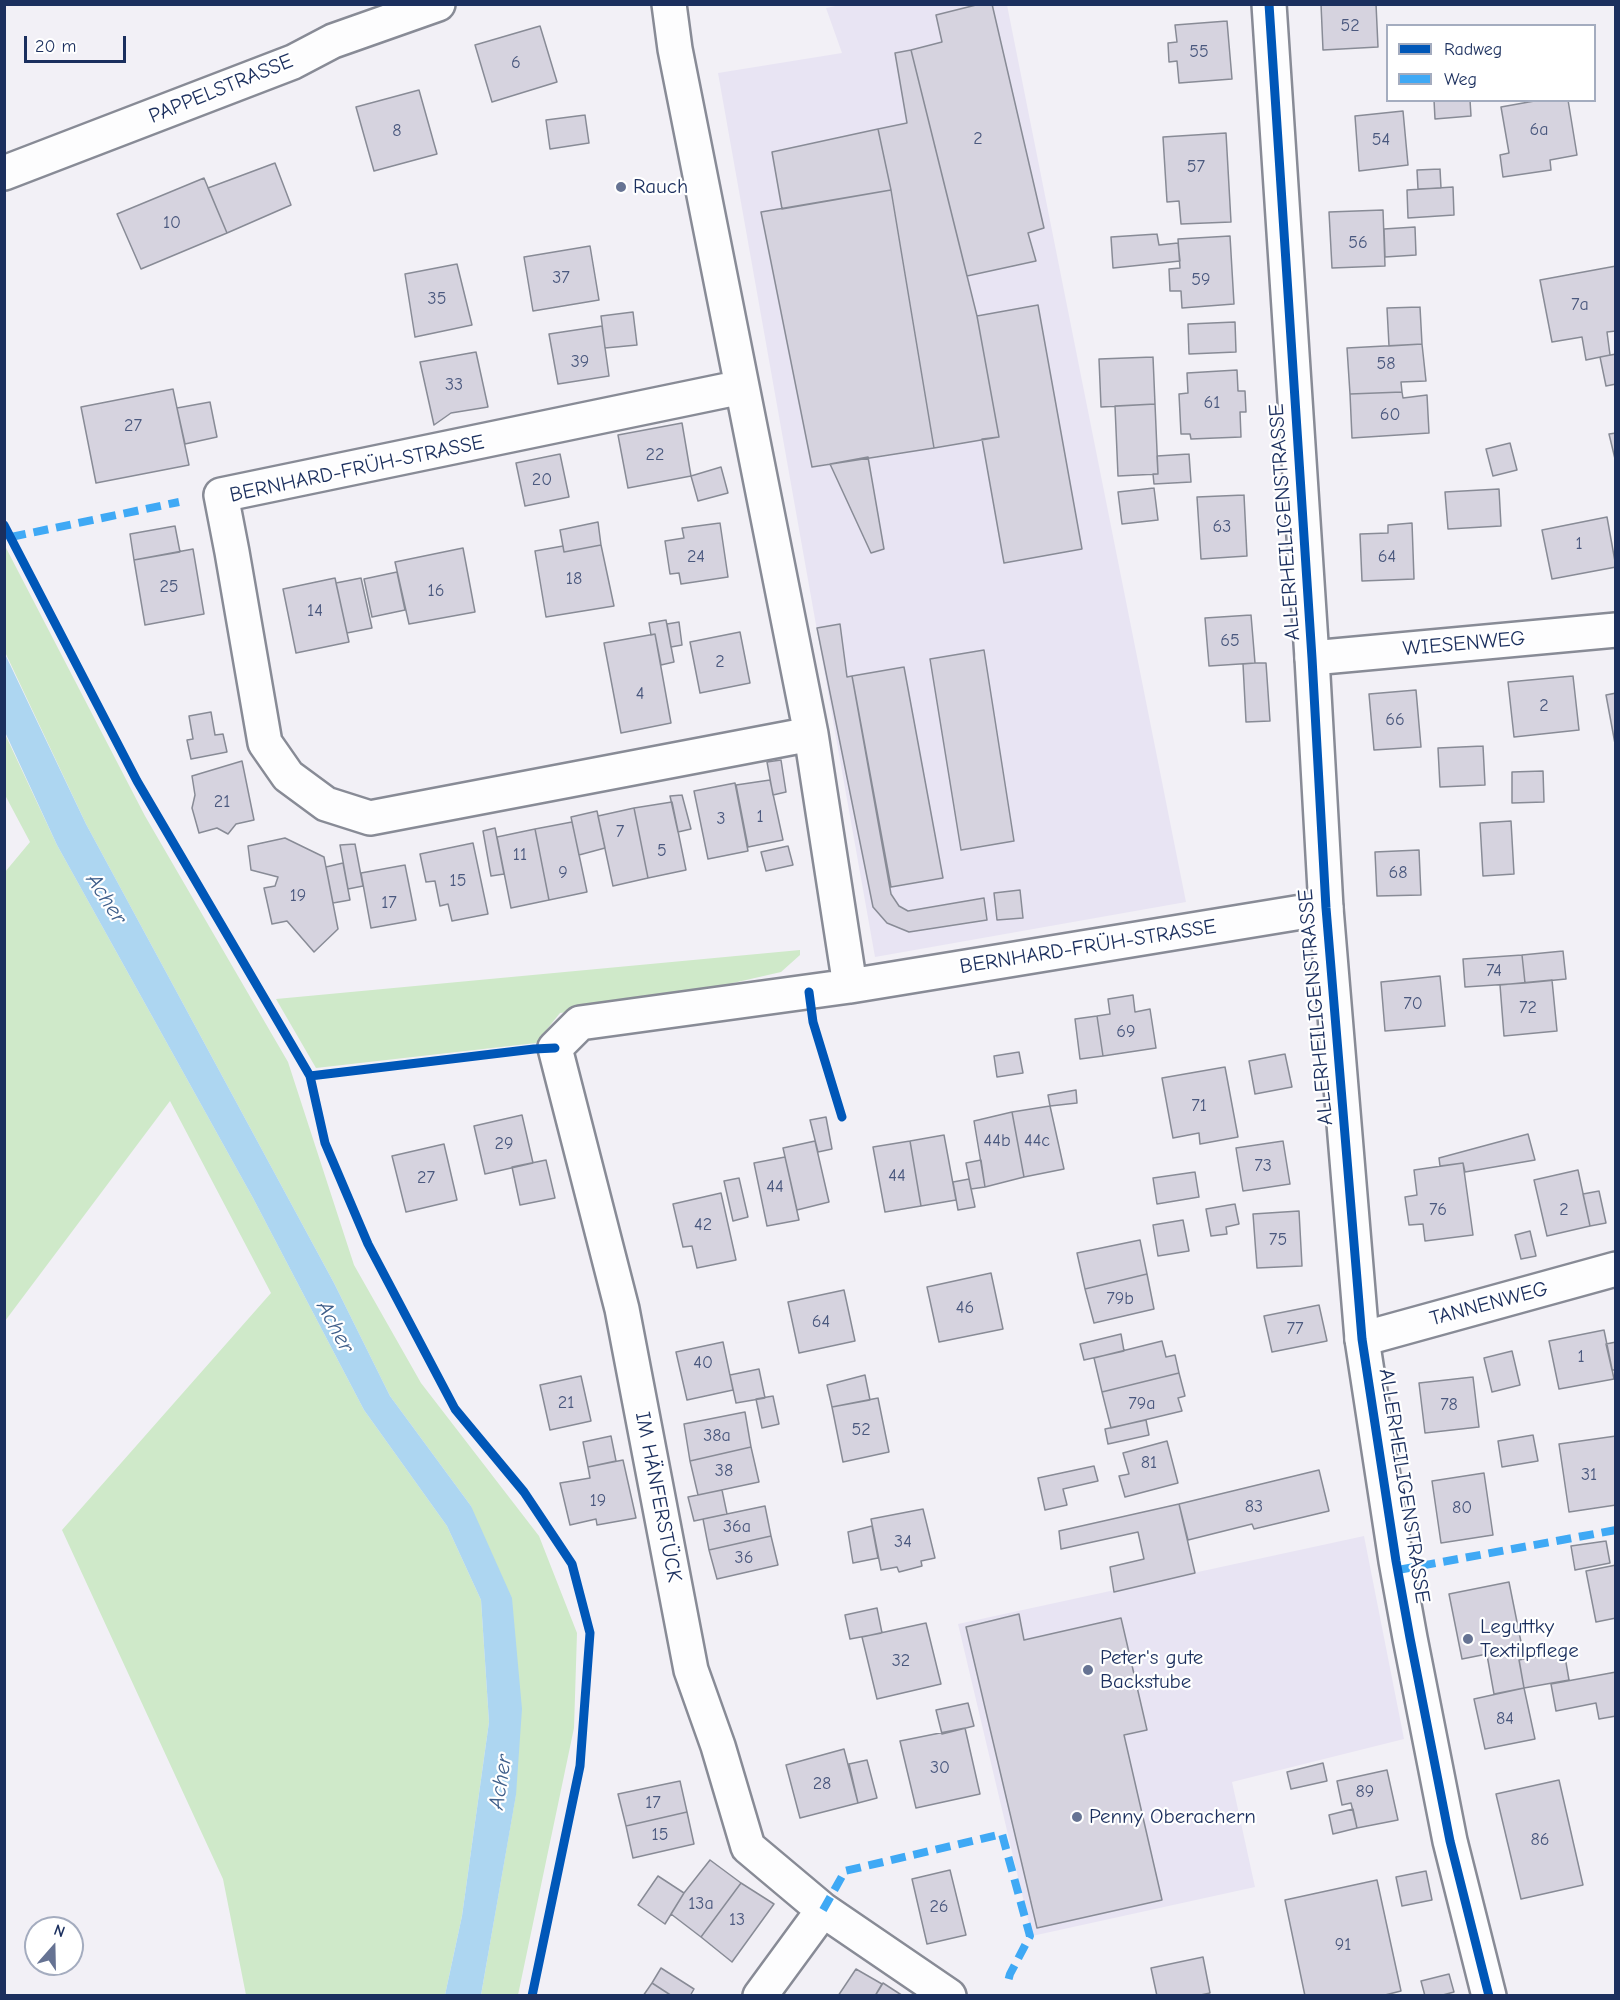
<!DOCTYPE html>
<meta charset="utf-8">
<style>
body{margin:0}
#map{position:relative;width:1620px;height:2000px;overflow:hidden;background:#f2f0f6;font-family:"Comic Neue",sans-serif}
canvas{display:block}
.frame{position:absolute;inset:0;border:6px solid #1b2f5e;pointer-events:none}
.legend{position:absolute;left:1386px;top:24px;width:210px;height:78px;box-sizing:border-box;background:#fff;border:2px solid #a4acbf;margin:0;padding:8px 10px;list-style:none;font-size:18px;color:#1b2f5e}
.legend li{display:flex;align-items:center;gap:12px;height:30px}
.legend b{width:30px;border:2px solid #a4acbf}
.north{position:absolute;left:24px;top:1916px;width:60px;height:60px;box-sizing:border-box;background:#fff;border:2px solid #a4acbf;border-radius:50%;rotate:20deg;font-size:16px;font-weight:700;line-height:24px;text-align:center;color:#1b2f5e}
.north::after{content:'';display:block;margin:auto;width:21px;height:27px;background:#667393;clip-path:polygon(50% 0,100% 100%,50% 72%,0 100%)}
.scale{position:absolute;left:24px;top:36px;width:102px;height:27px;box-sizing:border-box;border:3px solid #1b2f5e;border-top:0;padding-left:8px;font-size:18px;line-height:21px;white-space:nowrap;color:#1b2f5e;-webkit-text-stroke:4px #fff;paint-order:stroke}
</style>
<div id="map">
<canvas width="1620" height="2000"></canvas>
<div class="frame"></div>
<ul class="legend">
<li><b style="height:8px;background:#0057b8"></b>Radweg</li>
<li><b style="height:8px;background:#3fa9f5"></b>Weg</li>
</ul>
<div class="north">N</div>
<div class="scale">20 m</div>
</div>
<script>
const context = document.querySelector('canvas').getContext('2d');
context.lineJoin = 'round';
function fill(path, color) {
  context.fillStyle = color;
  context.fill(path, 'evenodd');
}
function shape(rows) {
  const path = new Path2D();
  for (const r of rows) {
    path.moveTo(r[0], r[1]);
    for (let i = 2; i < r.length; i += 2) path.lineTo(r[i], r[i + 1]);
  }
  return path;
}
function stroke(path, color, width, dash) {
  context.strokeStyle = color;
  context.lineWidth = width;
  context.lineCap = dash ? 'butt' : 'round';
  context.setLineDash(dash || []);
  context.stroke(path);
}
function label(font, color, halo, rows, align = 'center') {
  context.font = font + ' "Comic Neue",sans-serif';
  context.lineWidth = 4.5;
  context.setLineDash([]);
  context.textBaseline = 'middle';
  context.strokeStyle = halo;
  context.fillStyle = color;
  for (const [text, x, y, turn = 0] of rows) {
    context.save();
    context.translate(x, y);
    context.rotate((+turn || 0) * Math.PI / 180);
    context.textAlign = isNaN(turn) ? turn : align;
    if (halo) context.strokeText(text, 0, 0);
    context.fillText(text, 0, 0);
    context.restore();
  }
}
fill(shape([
 [845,4,1007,5,1186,902,875,957,718,73,842,53,826,8],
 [1364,1536,1404,1739,1232,1782,1255,1887,1032,1936,958,1624]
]), '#e8e4f3');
fill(shape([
 [4,544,145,816,288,1062,354,1265,421,1383,539,1536,577,1633,574,1728,518,1995,481,1995,516,1794,471,1506,390,1396,334,1283,86,824,5,652],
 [4,732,57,845,253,1198,364,1410,447,1526,481,1600,489,1722,462,1916,445,1995,246,1995,223,1879,62,1530,271,1293,170,1101,5,1321,5,872,30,842,5,795],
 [800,950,800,955,781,972,733,983,723,993,560,1013,536,1043,316,1068,276,999]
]), '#cfe9c9');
fill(shape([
 [4,652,86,824,334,1283,390,1396,471,1506,512,1598,522,1709,516,1795,481,1995,445,1995,462,1916,489,1722,481,1600,447,1526,364,1410,253,1198,57,845,5,732]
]), '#add6f1');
const building = shape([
 [980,4,992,4,1044,228,1028,233,1036,261,967,276,911,50,942,42,936,15,980,4],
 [1321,4,1376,4,1378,47,1323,50,1321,4],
 [1227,21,1232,79,1179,83,1177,61,1169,62,1168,43,1177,42,1175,25,1227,21],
 [540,26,557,82,492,102,475,45,540,26],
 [911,50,977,316,999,437,934,448,891,190,878,129,907,123,895,53,911,50],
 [419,90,437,154,374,171,356,107,419,90],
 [1434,100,1470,100,1471,116,1435,119,1434,100],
 [1540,100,1568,100,1577,155,1550,160,1551,170,1503,177,1500,155,1509,153,1501,107,1540,100],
 [1403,111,1408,165,1359,171,1355,116,1403,111],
 [585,115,589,143,550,149,546,120,585,115],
 [878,129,891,190,782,209,772,152,878,129],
 [1226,133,1231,222,1181,224,1179,201,1167,202,1163,137,1226,133],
 [275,163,291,205,227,233,208,188,275,163],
 [1440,169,1441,188,1418,189,1417,170,1440,169],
 [204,178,227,233,141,269,117,214,204,178],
 [1453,187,1454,215,1408,218,1407,190,1453,187],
 [891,190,934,448,812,467,761,212,891,190],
 [1383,210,1385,266,1332,268,1329,212,1383,210],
 [1415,227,1416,255,1385,257,1384,229,1415,227],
 [1157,234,1159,245,1178,243,1180,261,1113,268,1111,237,1157,234],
 [1230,236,1234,304,1182,308,1181,291,1170,291,1169,269,1180,268,1178,239,1230,236],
 [590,246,599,300,533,311,524,257,590,246],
 [457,264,472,325,415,337,405,274,457,264],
 [1616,266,1616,331,1607,332,1610,355,1586,360,1582,337,1552,342,1540,280,1616,266],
 [1038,305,1082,549,1004,563,982,439,999,437,977,316,1038,305],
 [1420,307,1422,344,1389,346,1387,308,1420,307],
 [633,312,637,345,605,348,601,316,633,312],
 [1235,322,1236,352,1189,354,1188,324,1235,322],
 [602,326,609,376,558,384,549,334,602,326],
 [1422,344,1426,381,1401,382,1402,392,1350,394,1347,348,1422,344],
 [476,352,488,407,451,413,434,425,420,362,476,352],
 [1616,354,1616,384,1606,386,1600,357,1616,354],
 [1153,357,1155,404,1101,407,1099,359,1153,357],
 [1237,370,1238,391,1245,391,1246,412,1240,412,1241,437,1191,439,1190,434,1181,434,1179,394,1188,393,1187,373,1237,370],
 [173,389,189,465,96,483,81,407,173,389],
 [1402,392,1403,398,1427,395,1429,433,1352,438,1350,394,1402,392],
 [210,402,217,437,185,444,177,408,210,402],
 [1155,404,1158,474,1118,476,1115,406,1155,404],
 [682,423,691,476,628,488,618,435,682,423],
 [1616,433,1616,463,1609,434,1616,433],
 [1510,443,1517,470,1493,476,1486,449,1510,443],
 [560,454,569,497,525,506,516,463,560,454],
 [1189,454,1191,482,1154,484,1153,474,1158,474,1157,456,1189,454],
 [868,457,884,549,871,553,830,464,868,457],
 [721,467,728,493,698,501,691,476,721,467],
 [1154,488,1158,520,1122,524,1118,492,1154,488],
 [1499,489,1501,526,1448,529,1445,492,1499,489],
 [1244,495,1247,556,1201,559,1197,497,1244,495],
 [1607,517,1616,567,1552,579,1542,530,1607,517],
 [598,522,601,545,564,552,560,530,598,522],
 [720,523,728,577,681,584,679,573,670,574,665,541,684,538,682,528,720,523],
 [1412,523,1414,579,1362,581,1360,534,1388,533,1388,525,1412,523],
 [175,526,180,552,134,560,130,534,175,526],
 [601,545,614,606,546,617,535,551,563,546,564,552,601,545],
 [463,548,475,612,409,624,395,562,463,548],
 [193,549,204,614,145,625,134,560,193,549],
 [397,572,405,610,372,617,364,579,397,572],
 [335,578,349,642,296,653,283,589,335,578],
 [361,578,372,628,347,633,336,583,361,578],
 [1251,615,1255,663,1209,666,1205,618,1251,615],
 [666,620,674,662,661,665,655,634,651,635,649,623,666,620],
 [679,622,682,645,671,647,667,624,679,622],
 [840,624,847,677,852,676,891,894,899,906,908,911,984,898,987,920,909,932,887,923,873,907,817,628,840,624],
 [740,632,750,683,700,693,690,642,740,632],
 [655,634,671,723,621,733,604,643,655,634],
 [984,650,1014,841,961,850,930,659,984,650],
 [1255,663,1266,663,1270,721,1246,722,1243,664,1255,663],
 [904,667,943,878,891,887,852,676,904,667],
 [1573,676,1579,730,1514,737,1508,682,1573,676],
 [1416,690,1421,747,1374,750,1369,694,1416,690],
 [1616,693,1616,749,1606,695,1616,693],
 [211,712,215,735,223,734,227,752,191,759,187,740,193,739,189,716,211,712],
 [1483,746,1485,785,1440,787,1438,748,1483,746],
 [781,760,786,792,773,795,767,762,781,760],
 [242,761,254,820,236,824,228,834,217,828,199,833,192,808,195,795,192,776,242,761],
 [1543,771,1544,802,1512,803,1512,772,1543,771],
 [770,780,783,840,748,847,736,785,770,780],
 [735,783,748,851,708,859,694,791,735,783],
 [682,795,691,829,678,832,670,796,682,795],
 [672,802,686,870,648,878,634,808,672,802],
 [634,808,648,878,613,886,598,816,634,808],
 [597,811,605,848,579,855,571,817,597,811],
 [1511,821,1514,874,1483,876,1480,823,1511,821],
 [572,822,587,892,549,900,535,829,572,822],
 [495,828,504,874,491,876,483,831,495,828],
 [535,829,549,900,511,908,497,837,535,829],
 [285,838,324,857,338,929,314,952,287,921,272,924,264,888,275,886,278,877,251,870,248,846,285,838],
 [473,843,488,914,452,921,448,904,440,906,435,881,426,882,420,854,473,843],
 [355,844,363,886,348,889,340,845,355,844],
 [788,846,793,865,766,871,761,852,788,846],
 [1419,850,1421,895,1377,896,1375,852,1419,850],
 [343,863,350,900,333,903,326,867,343,863],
 [405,865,416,920,371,928,361,873,405,865],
 [1020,890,1023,918,997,920,994,893,1020,890],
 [1563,951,1566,979,1525,983,1522,955,1563,951],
 [1522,955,1525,983,1465,987,1463,959,1522,955],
 [1440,976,1445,1026,1385,1031,1381,982,1440,976],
 [1552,980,1557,1031,1504,1036,1500,985,1552,980],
 [1133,995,1135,1012,1150,1009,1156,1048,1103,1056,1097,1016,1110,1014,1108,999,1133,995],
 [1097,1016,1103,1056,1080,1059,1075,1019,1097,1016],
 [1019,1052,1023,1073,997,1077,994,1056,1019,1052],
 [1285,1054,1292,1087,1255,1094,1249,1061,1285,1054],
 [1225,1067,1238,1137,1200,1144,1199,1133,1173,1138,1162,1078,1225,1067],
 [1076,1090,1077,1103,1050,1106,1048,1095,1076,1090],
 [1050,1106,1064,1169,1024,1177,1012,1112,1050,1106],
 [1012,1112,1024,1177,985,1187,974,1121,1012,1112],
 [522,1115,533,1163,485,1174,474,1126,522,1115],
 [826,1117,832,1149,818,1152,810,1120,826,1117],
 [1528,1134,1535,1160,1465,1172,1463,1163,1440,1166,1439,1158,1528,1134],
 [944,1135,956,1200,921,1206,910,1141,944,1135],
 [815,1141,829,1202,797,1210,783,1148,815,1141],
 [910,1141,921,1206,885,1212,873,1147,910,1141],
 [1283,1141,1290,1184,1243,1191,1236,1148,1283,1141],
 [444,1144,457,1200,406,1212,392,1156,444,1144],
 [785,1157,799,1220,767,1226,754,1163,785,1157],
 [546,1160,555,1198,520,1205,512,1167,546,1160],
 [981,1160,985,1187,971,1189,966,1163,981,1160],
 [1463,1163,1473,1235,1425,1241,1423,1224,1409,1225,1405,1197,1417,1195,1414,1170,1463,1163],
 [1578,1170,1590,1226,1547,1236,1534,1180,1578,1170],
 [1195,1172,1199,1197,1157,1204,1153,1178,1195,1172],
 [739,1178,748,1217,733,1221,724,1181,739,1178],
 [969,1179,975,1207,958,1210,953,1182,969,1179],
 [1599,1191,1606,1223,1590,1226,1583,1194,1599,1191],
 [721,1193,736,1260,697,1268,692,1246,683,1247,673,1204,721,1193],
 [1235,1204,1239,1224,1226,1227,1227,1234,1211,1236,1206,1209,1235,1204],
 [1299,1211,1302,1266,1257,1268,1253,1214,1299,1211],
 [1183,1220,1189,1251,1158,1256,1153,1225,1183,1220],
 [1530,1231,1536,1256,1521,1259,1515,1235,1530,1231],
 [1140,1240,1147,1274,1085,1289,1077,1253,1140,1240],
 [991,1273,1003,1329,939,1342,927,1287,991,1273],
 [1147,1274,1154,1309,1094,1323,1085,1289,1147,1274],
 [844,1290,855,1341,799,1353,788,1302,844,1290],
 [1319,1305,1327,1341,1272,1352,1264,1316,1319,1305],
 [1604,1330,1614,1379,1559,1389,1549,1341,1604,1330],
 [1121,1334,1124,1351,1084,1360,1080,1344,1121,1334],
 [1162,1341,1166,1357,1175,1355,1179,1373,1102,1392,1094,1358,1162,1341],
 [723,1342,733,1390,687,1400,676,1352,723,1342],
 [1616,1342,1616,1370,1612,1370,1606,1344,1616,1342],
 [1512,1351,1520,1385,1492,1392,1484,1358,1512,1351],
 [759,1369,765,1398,736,1403,730,1375,759,1369],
 [1179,1373,1185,1396,1178,1398,1182,1411,1111,1428,1102,1392,1179,1373],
 [865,1375,870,1400,832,1407,827,1385,865,1375],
 [581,1376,591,1421,550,1430,540,1385,581,1376],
 [1473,1377,1479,1427,1425,1433,1419,1383,1473,1377],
 [773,1396,779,1424,762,1428,756,1399,773,1396],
 [878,1398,889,1452,843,1462,832,1407,878,1398],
 [745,1412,751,1447,690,1461,684,1424,745,1412],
 [1146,1420,1149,1435,1108,1444,1105,1429,1146,1420],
 [1533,1435,1538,1461,1502,1467,1498,1441,1533,1435],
 [611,1436,616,1461,588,1467,583,1442,611,1436],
 [1616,1436,1616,1505,1569,1512,1559,1444,1616,1436],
 [1167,1441,1178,1483,1125,1497,1119,1476,1129,1474,1123,1453,1167,1441],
 [751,1447,759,1482,698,1495,690,1461,751,1447],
 [623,1460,636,1518,597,1525,596,1519,570,1525,560,1483,590,1478,588,1467,623,1460],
 [1094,1466,1098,1481,1063,1489,1067,1505,1045,1510,1038,1478,1094,1466],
 [1319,1470,1329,1511,1254,1529,1252,1524,1188,1540,1179,1504,1319,1470],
 [1484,1473,1493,1535,1441,1543,1432,1481,1484,1473],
 [722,1490,727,1514,694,1521,688,1497,722,1490],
 [1179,1504,1195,1573,1114,1592,1110,1567,1144,1559,1138,1532,1061,1549,1059,1531,1179,1504],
 [765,1506,771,1536,709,1550,703,1519,765,1506],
 [923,1509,935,1558,921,1561,922,1566,899,1572,897,1567,881,1570,871,1519,923,1509],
 [872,1526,878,1558,853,1563,848,1532,872,1526],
 [771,1536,778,1565,717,1579,709,1550,771,1536],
 [1606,1541,1610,1563,1575,1570,1571,1546,1606,1541],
 [1616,1565,1616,1618,1596,1622,1586,1571,1616,1565],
 [1509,1582,1522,1647,1462,1659,1449,1594,1509,1582],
 [877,1608,882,1633,850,1639,845,1615,877,1608],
 [1019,1614,1024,1640,1121,1618,1147,1730,1124,1735,1162,1900,1037,1928,966,1627,1019,1614],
 [926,1623,941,1684,877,1699,862,1637,926,1623],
 [1517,1648,1524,1688,1494,1694,1487,1655,1517,1648],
 [1564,1651,1569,1680,1524,1688,1519,1660,1564,1651],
 [1616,1672,1616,1716,1599,1719,1596,1703,1556,1711,1551,1684,1616,1672],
 [1524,1688,1535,1739,1485,1749,1474,1699,1524,1688],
 [968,1703,974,1726,942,1734,936,1710,968,1703],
 [965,1728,980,1794,916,1808,900,1741,965,1728],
 [844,1749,858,1803,800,1818,786,1765,844,1749],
 [867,1760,877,1798,858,1803,849,1764,867,1760],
 [1323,1763,1327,1781,1291,1789,1287,1772,1323,1763],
 [1387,1770,1398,1820,1357,1828,1351,1803,1342,1805,1337,1781,1387,1770],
 [1559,1780,1583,1885,1521,1899,1496,1794,1559,1780],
 [680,1781,687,1812,626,1826,618,1794,680,1781],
 [1353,1809,1357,1828,1333,1834,1329,1815,1353,1809],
 [687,1812,694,1844,633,1858,626,1826,687,1812],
 [710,1860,741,1883,701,1937,671,1914,684,1893,710,1860],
 [950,1870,966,1935,927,1944,912,1879,950,1870],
 [1426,1871,1432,1900,1402,1906,1396,1877,1426,1871],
 [658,1876,684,1893,665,1924,638,1905,658,1876],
 [1377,1880,1401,1991,1381,1996,1305,1996,1285,1900,1377,1880],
 [741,1883,774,1904,732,1962,701,1937,741,1883],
 [1203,1957,1210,1993,1196,1996,1157,1996,1151,1968,1203,1957],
 [661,1968,694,1989,690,1996,672,1996,652,1983,661,1968],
 [856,1969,882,1984,875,1996,838,1996,856,1969],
 [1449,1974,1454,1992,1439,1996,1425,1996,1421,1981,1449,1974],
 [652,1983,672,1996,643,1996,652,1983],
 [883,1983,903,1996,875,1996,883,1983]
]);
fill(building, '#d6d3df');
stroke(building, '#888b96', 1.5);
const street = shape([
 [669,4,675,49,811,734,850,986],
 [4,173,293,62,333,41,438,4],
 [742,387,221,495,232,552,265,743,288,776,326,804,370,818,811,734],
 [1312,658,1616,630],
 [1362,1339,1616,1269],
 [760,1996,823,1910],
 [949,1996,823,1910,748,1847,718,1746,691,1670,622,1309,555,1048,580,1023,850,986,1326,908]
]);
const secondary = shape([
 [1269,4,1312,658,1326,908,1362,1339,1396,1561,1410,1638,1450,1841,1489,1996]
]);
stroke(street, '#888b96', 38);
stroke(secondary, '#888b96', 38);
stroke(street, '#fdfdfe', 33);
stroke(secondary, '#fdfdfe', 33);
stroke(shape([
 [11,537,179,502],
 [1398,1570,1616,1530],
 [823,1910,845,1871,1002,1834,1030,1936,1010,1974,1007,1985]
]), '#3fa9f5', 8, [15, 8]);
stroke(shape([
 [1269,4,1312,658,1326,908,1362,1339,1396,1561,1410,1638,1450,1841,1489,1996],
 [4,525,137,781,310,1076,325,1143,368,1244,455,1409,524,1492,572,1564,590,1633,580,1766,532,1996],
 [809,992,813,1022,842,1117],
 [310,1076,534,1049,555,1048]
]), '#0057b8', 9);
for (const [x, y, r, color] of [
 [621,187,6,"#667393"],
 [1468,1639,6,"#667393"],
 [1088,1670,6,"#667393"],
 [1077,1817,6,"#667393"]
]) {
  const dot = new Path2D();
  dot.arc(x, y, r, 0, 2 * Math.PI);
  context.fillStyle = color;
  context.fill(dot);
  stroke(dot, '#fff', 2);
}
label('18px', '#4a587e', null, [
 ["52",1350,26],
 ["55",1199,52],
 ["6",516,63],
 ["6a",1539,130],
 ["8",397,131],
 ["2",978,139],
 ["54",1381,140],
 ["57",1196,167],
 ["10",172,223],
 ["56",1358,243],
 ["37",561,278],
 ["59",1201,280],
 ["35",437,299],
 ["7a",1580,305],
 ["39",580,362],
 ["58",1386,364],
 ["33",454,385],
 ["61",1212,403],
 ["60",1390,415],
 ["27",133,426],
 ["22",655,455],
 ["20",542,480],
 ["63",1222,527],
 ["1",1579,544],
 ["24",696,557],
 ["64",1387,557],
 ["18",574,579],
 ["25",169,587],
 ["16",436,591],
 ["14",315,611],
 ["65",1230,641],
 ["2",720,662],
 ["4",640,694],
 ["2",1544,706],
 ["66",1395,720],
 ["21",222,802],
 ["1",760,817],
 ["3",721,819],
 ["7",620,832],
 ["5",662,851],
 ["11",520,855],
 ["9",563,873],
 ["68",1398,873],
 ["15",458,881],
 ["19",298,896],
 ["17",389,903],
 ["74",1494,971],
 ["70",1413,1004],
 ["72",1528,1008],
 ["69",1126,1032],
 ["71",1199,1106],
 ["44b",997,1141],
 ["44c",1037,1141],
 ["29",504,1144],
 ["73",1263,1166],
 ["44",897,1176],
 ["27",426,1178],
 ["44",775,1187],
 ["76",1438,1210],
 ["2",1564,1210],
 ["42",703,1225],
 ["75",1278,1240],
 ["79b",1120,1299],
 ["46",965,1308],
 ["64",821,1322],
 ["77",1295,1329],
 ["1",1581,1357],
 ["40",703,1363],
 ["21",566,1403],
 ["79a",1142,1404],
 ["78",1449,1405],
 ["52",861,1430],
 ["38a",717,1436],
 ["81",1149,1463],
 ["38",724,1471],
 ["31",1589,1475],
 ["19",598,1501],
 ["83",1254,1507],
 ["80",1462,1508],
 ["36a",737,1527],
 ["34",903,1542],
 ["36",744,1558],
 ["32",901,1661],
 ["84",1505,1719],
 ["30",940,1768],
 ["28",822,1784],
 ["89",1365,1792],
 ["17",653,1803],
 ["15",660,1835],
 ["86",1540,1840],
 ["13a",701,1904],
 ["26",939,1907],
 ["13",737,1920],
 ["91",1343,1945]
]);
label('21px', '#1b2f5e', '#fff', [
 ["PAPPELSTRASSE",221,89,-22],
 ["BERNHARD-FRÜH-STRASSE",357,469,-12],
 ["ALLERHEILIGENSTRASSE",1285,522,-94],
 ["WIESENWEG",1464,644,-5],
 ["BERNHARD-FRÜH-STRASSE",1088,947,-9],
 ["ALLERHEILIGENSTRASSE",1316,1007,-95],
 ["TANNENWEG",1489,1304,-15],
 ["ALLERHEILIGENSTRASSE",1404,1486,81],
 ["IM HÄNFERSTÜCK",658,1497,79]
]);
label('21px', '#1b2f5e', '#fff', [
 ["Rauch",633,187],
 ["Leguttky",1480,1627],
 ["Textilpflege",1480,1651],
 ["Peter's gute",1100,1658],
 ["Backstube",1100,1682],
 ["Penny Oberachern",1089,1817]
], 'left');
label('italic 22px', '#3e5e8a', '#fff', [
 ["Acher",106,899,57],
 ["Acher",335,1327,62],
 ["Acher",501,1782,-81]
]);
</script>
